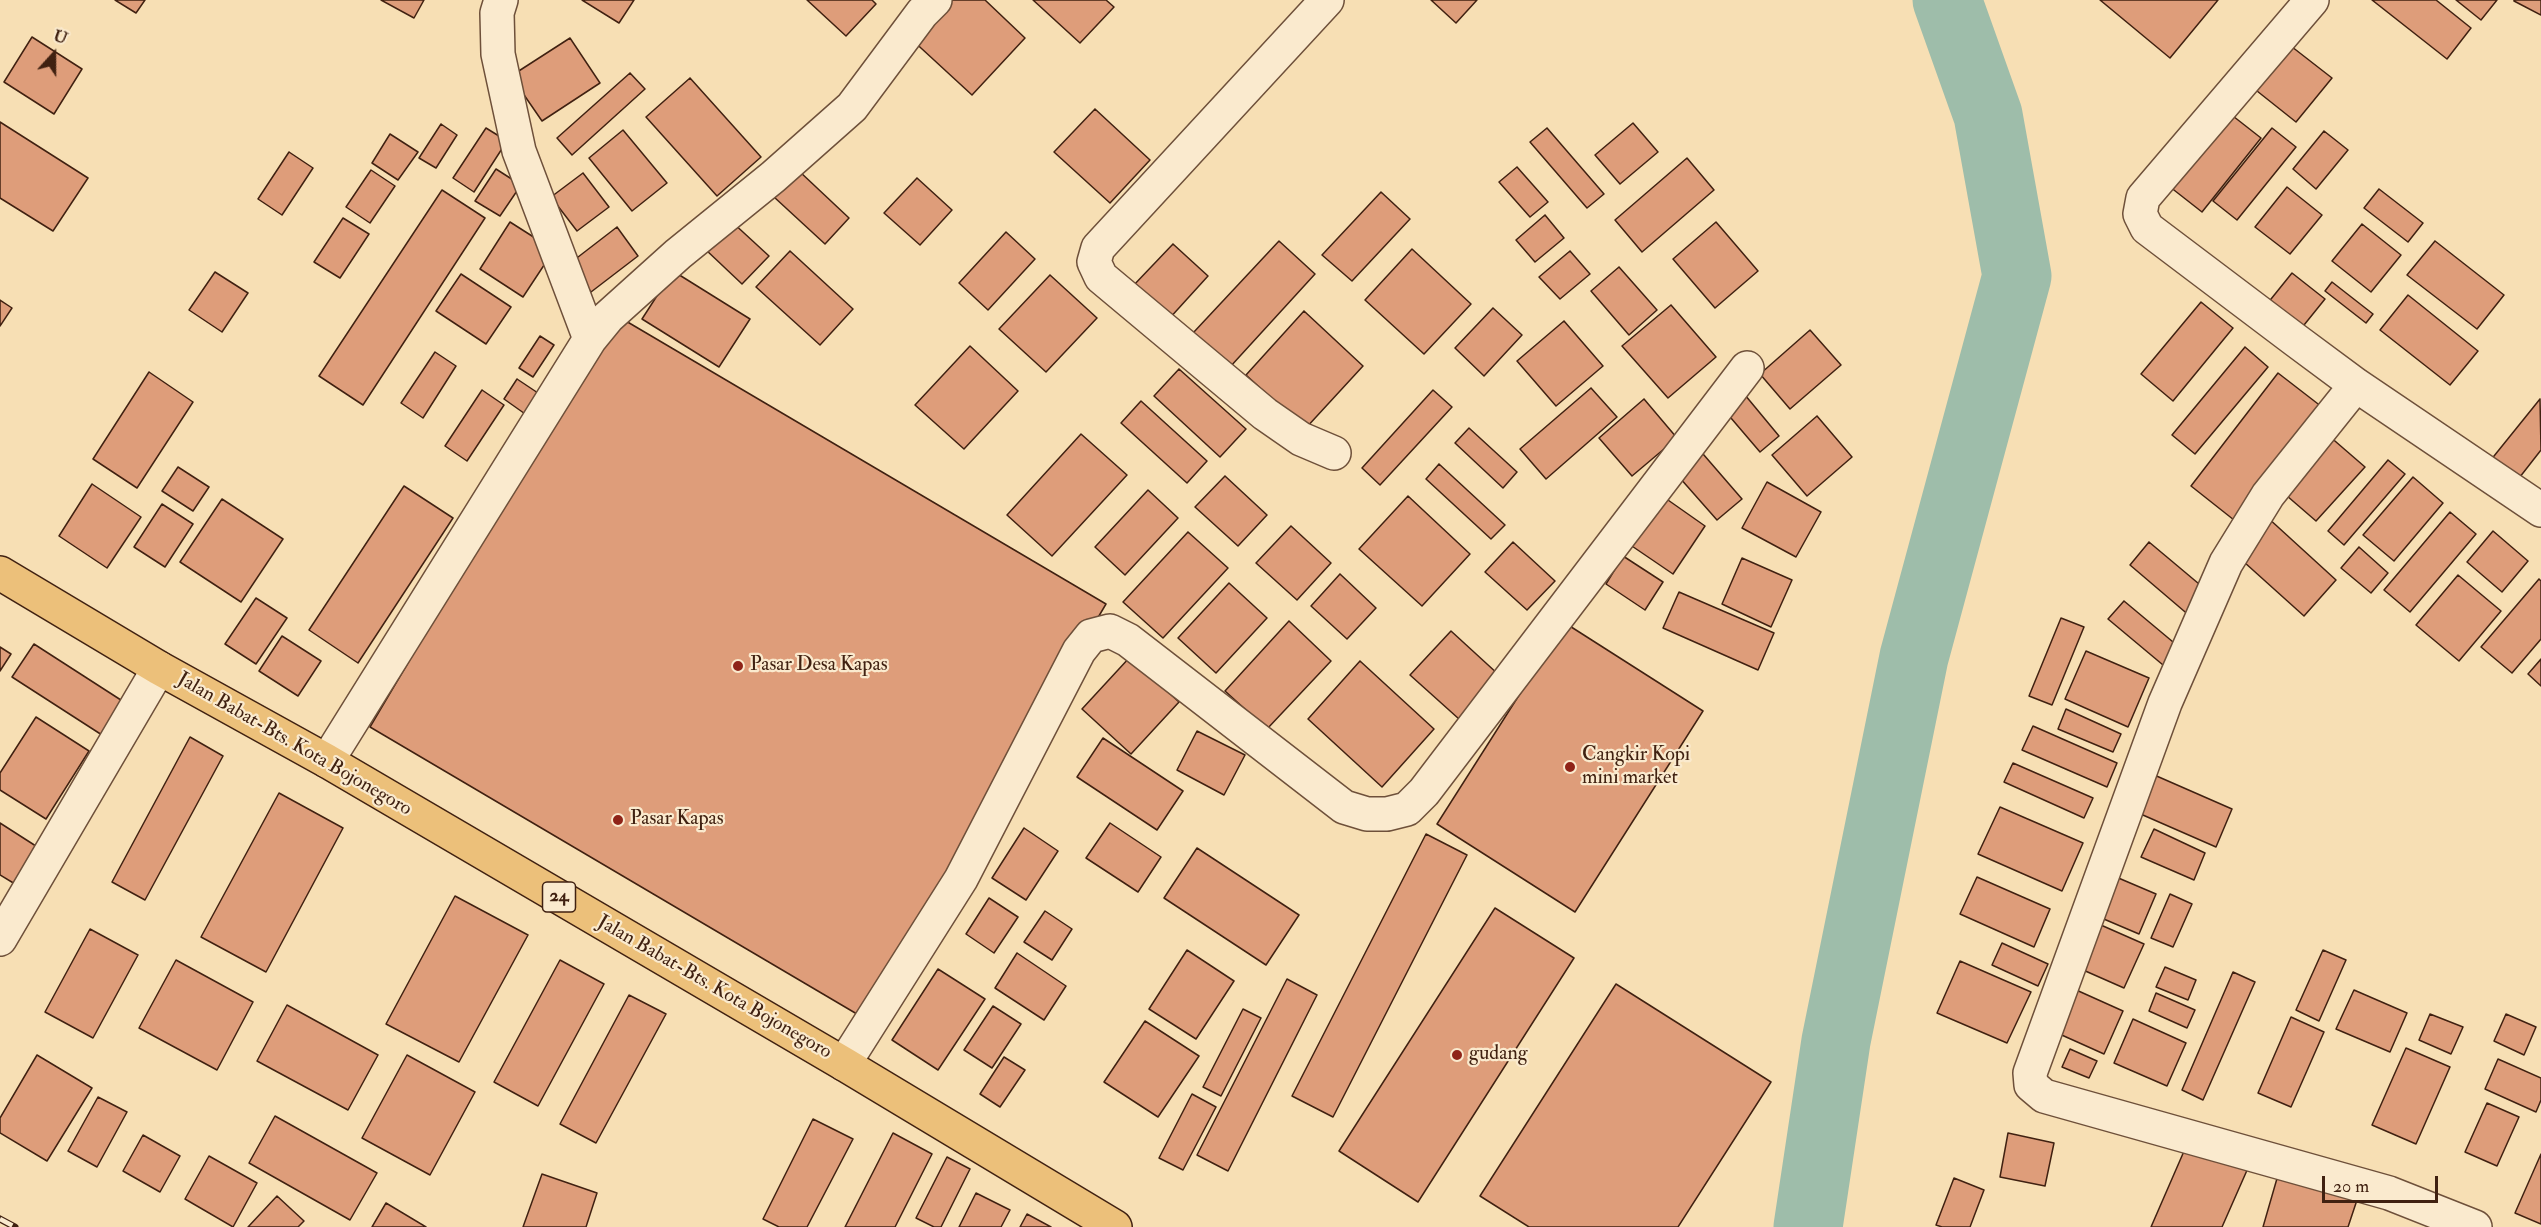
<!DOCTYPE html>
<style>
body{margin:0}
#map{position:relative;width:2541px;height:1227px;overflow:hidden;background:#f7dfb4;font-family:"IM FELL Double Pica",serif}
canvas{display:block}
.north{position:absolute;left:24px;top:24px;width:60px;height:60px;-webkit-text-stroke:4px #faeace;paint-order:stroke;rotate:21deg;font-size:16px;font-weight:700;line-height:24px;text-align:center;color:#402111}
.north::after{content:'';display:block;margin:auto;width:21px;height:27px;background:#402111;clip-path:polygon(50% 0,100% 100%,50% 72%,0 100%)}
.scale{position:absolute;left:2322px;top:1176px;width:116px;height:27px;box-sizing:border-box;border:3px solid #402111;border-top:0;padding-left:8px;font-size:18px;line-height:21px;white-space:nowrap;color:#402111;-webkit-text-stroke:4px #faeace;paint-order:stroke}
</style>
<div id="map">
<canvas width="2541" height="1227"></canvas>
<div class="north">U</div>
<div class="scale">20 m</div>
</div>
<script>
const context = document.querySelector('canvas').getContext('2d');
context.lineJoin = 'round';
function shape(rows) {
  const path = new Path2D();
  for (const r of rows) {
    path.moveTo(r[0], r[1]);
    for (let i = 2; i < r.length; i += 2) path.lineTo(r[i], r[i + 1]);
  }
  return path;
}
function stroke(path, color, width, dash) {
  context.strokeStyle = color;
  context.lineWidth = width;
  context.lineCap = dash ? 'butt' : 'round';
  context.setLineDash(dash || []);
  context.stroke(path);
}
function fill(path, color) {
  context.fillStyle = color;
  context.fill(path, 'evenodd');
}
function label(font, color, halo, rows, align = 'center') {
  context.font = font + ' "IM FELL Double Pica",serif';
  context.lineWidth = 4.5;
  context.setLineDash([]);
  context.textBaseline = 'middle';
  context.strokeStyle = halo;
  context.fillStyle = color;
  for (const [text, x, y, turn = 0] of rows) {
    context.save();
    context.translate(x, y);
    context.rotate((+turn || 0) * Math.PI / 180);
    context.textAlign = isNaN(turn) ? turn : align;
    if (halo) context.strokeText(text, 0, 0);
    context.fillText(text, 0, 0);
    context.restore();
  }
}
stroke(shape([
 [1808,1227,1836,1041,1914,657,2017,276,1988,115,1947,0]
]), '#9ebdaa', 69);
const building = shape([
 [115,0,145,0,136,13,115,0],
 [381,0,424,0,414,18,381,0],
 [582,0,634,0,619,23,582,0],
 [807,0,872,0,876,4,846,36,807,0],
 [944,0,985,0,1025,38,972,95,909,37,944,0],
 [1033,0,1106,0,1114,7,1080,43,1033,0],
 [1431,0,1477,0,1456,23,1431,0],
 [2100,0,2218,0,2170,58,2100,0],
 [2372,0,2436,0,2471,28,2447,59,2372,0],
 [2456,0,2497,0,2481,20,2456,0],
 [2541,0,2541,15,2514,1,2514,0,2541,0],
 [32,37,82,69,54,114,4,82,32,37],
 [570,38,600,83,542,121,511,76,570,38],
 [2287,43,2332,78,2296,122,2252,87,2287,43],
 [630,73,645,89,572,155,557,138,630,73],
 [690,78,761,157,717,196,646,117,690,78],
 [1095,109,1150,160,1110,203,1054,152,1095,109],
 [2224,109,2261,138,2202,212,2165,183,2224,109],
 [0,122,88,178,53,231,0,198,0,122],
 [1633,123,1658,152,1620,184,1595,155,1633,123],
 [441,124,457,135,436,168,419,158,441,124],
 [486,128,507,141,474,192,453,178,486,128],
 [1547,128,1604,194,1587,208,1530,142,1547,128],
 [2272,128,2296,147,2237,220,2213,201,2272,128],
 [623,130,667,183,632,211,589,158,623,130],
 [2324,131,2348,150,2316,189,2293,169,2324,131],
 [390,134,418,152,398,180,372,163,390,134],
 [289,152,313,168,282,215,258,199,289,152],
 [1687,158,1714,190,1642,252,1615,220,1687,158],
 [1517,167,1548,202,1530,217,1499,182,1517,167],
 [496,169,521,185,500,216,475,201,496,169],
 [371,170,395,186,370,223,346,207,371,170],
 [799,171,849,218,825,244,774,197,799,171],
 [583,173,609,207,577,231,551,197,583,173],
 [917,178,952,210,920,245,884,213,917,178],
 [2287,187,2322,215,2290,254,2255,227,2287,187],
 [2379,189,2423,223,2408,242,2364,208,2379,189],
 [442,190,485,218,363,405,319,376,442,190],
 [1381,192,1410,219,1352,281,1322,255,1381,192],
 [1545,215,1564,238,1535,262,1516,240,1545,215],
 [343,218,369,234,340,278,314,262,343,218],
 [731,221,769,256,742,284,705,249,731,221],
 [510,222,554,250,523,297,480,269,510,222],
 [1716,222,1758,271,1715,308,1673,259,1716,222],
 [2362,224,2401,255,2371,292,2332,261,2362,224],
 [617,227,638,256,591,292,569,264,617,227],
 [1006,232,1035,259,988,310,959,283,1006,232],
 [1279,241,1315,274,1230,367,1193,333,1279,241],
 [2435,241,2504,295,2477,329,2407,275,2435,241],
 [1173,244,1208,276,1168,320,1132,287,1173,244],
 [1412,249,1471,304,1424,354,1365,300,1412,249],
 [790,251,853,309,820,345,756,287,790,251],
 [1570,251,1590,274,1560,299,1539,277,1570,251],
 [1619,267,1657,310,1629,335,1591,291,1619,267],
 [673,271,750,319,719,367,642,319,673,271],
 [215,272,248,293,222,332,189,310,215,272],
 [2292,273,2325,299,2300,330,2267,304,2292,273],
 [461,274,511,307,486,344,436,311,461,274],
 [1050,275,1097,318,1046,372,999,329,1050,275],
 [2332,282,2373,314,2366,323,2325,291,2332,282],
 [2408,295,2478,351,2450,385,2380,330,2408,295],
 [0,300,12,308,0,326,0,300],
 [2201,302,2233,328,2173,401,2141,374,2201,302],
 [1671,305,1716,357,1668,398,1622,346,1671,305],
 [1493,308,1522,335,1484,376,1455,348,1493,308],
 [1304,311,1363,366,1305,429,1246,375,1304,311],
 [614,314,1106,604,862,1017,370,727,614,314],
 [1564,321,1603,366,1556,406,1517,361,1564,321],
 [1810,330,1841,365,1790,409,1760,374,1810,330],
 [540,336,554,345,533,377,519,368,540,336],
 [970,346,1018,391,964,449,915,405,970,346],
 [2245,347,2268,367,2195,454,2172,435,2245,347],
 [435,352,456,366,423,418,401,403,435,352],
 [1179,369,1246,429,1220,457,1154,396,1179,369],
 [149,372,193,402,137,488,93,459,149,372],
 [2278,373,2322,407,2234,520,2191,486,2278,373],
 [517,379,541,395,528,416,504,399,517,379],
 [1591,388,1617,417,1546,479,1520,449,1591,388],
 [482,390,504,405,467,461,445,446,482,390],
 [1433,390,1452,407,1380,485,1362,468,1433,390],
 [1745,395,1779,436,1760,452,1725,411,1745,395],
 [1644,399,1677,438,1632,476,1599,438,1644,399],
 [2540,399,2541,450,2516,482,2490,461,2540,399],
 [1141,401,1207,461,1187,483,1121,423,1141,401],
 [1817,416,1852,457,1807,496,1772,455,1817,416],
 [1469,428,1517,472,1503,488,1455,443,1469,428],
 [1081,434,1127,475,1052,556,1007,515,1081,434],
 [2328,435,2365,467,2316,521,2279,489,2328,435],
 [1697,447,1742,499,1717,520,1672,469,1697,447],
 [2388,460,2405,474,2344,545,2328,531,2388,460],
 [1439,464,1505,525,1491,539,1426,479,1439,464],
 [178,467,209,487,193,511,162,491,178,467],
 [1225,476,1267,515,1238,546,1195,507,1225,476],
 [2413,477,2443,503,2394,561,2363,535,2413,477],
 [1767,482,1821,512,1796,557,1742,528,1767,482],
 [92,484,141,517,107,568,59,536,92,484],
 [404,486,453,518,358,663,309,630,404,486],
 [1148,490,1178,518,1125,575,1095,547,1148,490],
 [1658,493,1705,526,1673,574,1626,542,1658,493],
 [1408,496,1470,554,1422,606,1359,549,1408,496],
 [222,499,283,539,241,602,180,562,222,499],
 [162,504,193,524,165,567,134,547,162,504],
 [2450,512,2476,534,2410,612,2384,590,2450,512],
 [2267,517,2336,580,2304,616,2234,553,2267,517],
 [1291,526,1331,563,1297,600,1256,563,1291,526],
 [2493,531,2528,561,2502,592,2467,562,2493,531],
 [1188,532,1228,568,1163,638,1123,602,1188,532],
 [1513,542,1555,581,1527,610,1485,572,1513,542],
 [2149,542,2211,594,2191,617,2130,565,2149,542],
 [2359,547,2388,573,2371,593,2341,568,2359,547],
 [1623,556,1663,582,1645,610,1606,584,1623,556],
 [1742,558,1792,580,1771,627,1722,604,1742,558],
 [1340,574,1376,608,1347,639,1311,606,1340,574],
 [2458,575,2501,611,2459,661,2416,625,2458,575],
 [2539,579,2541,581,2541,639,2512,673,2481,647,2539,579],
 [1229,583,1267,618,1216,673,1178,638,1229,583],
 [1679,592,1774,633,1758,670,1663,628,1679,592],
 [256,598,287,618,256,664,225,644,256,598],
 [2124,601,2185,652,2169,670,2108,619,2124,601],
 [2061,618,2084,627,2052,705,2029,696,2061,618],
 [1289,621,1331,661,1267,729,1225,691,1289,621],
 [1565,623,1703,711,1575,912,1437,824,1565,623],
 [1451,631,1499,675,1459,719,1410,675,1451,631],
 [282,636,321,661,298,696,259,671,282,636],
 [34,644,124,702,102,735,12,677,34,644],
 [0,647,11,654,0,671,0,647],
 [2086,651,2149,678,2128,727,2065,699,2086,651],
 [1130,657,1179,702,1131,754,1082,709,1130,657],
 [2541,659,2541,686,2528,674,2541,659],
 [1360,661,1434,729,1382,787,1308,719,1360,661],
 [2066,709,2121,734,2113,752,2058,729,2066,709],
 [36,717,89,751,46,819,0,790,0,773,36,717],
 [2033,726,2117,763,2107,787,2022,750,2033,726],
 [1197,731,1245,755,1224,795,1177,770,1197,731],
 [190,737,223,756,145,900,112,882,190,737],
 [1103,738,1183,791,1157,830,1077,777,1103,738],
 [2013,763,2093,798,2084,818,2004,782,2013,763],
 [2152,774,2232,809,2216,847,2136,812,2152,774],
 [279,793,343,828,266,972,201,937,279,793],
 [2000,807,2083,843,2062,891,1978,854,2000,807],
 [0,823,39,848,15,884,0,875,0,823],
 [1110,823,1161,857,1138,892,1086,858,1110,823],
 [1024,828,1058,851,1026,900,992,878,1024,828],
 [2154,829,2205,853,2194,880,2141,857,2154,829],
 [1426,834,1467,855,1333,1117,1292,1096,1426,834],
 [1197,848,1299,915,1266,965,1164,898,1197,848],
 [2109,874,2156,894,2139,934,2092,914,2109,874],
 [1977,877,2050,909,2034,947,1960,914,1977,877],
 [2170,894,2192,904,2173,947,2151,938,2170,894],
 [455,896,528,935,459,1062,386,1024,455,896],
 [989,898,1018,917,994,953,966,934,989,898],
 [1495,908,1574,958,1418,1202,1339,1151,1495,908],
 [1045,911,1072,929,1052,960,1024,942,1045,911],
 [2094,922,2144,944,2124,988,2074,966,2094,922],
 [90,929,138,955,93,1038,45,1012,90,929],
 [2002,943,2048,964,2038,986,1992,965,2002,943],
 [1187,950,1234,981,1196,1039,1149,1009,1187,950],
 [2323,950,2346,960,2319,1021,2296,1010,2323,950],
 [1017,953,1066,986,1044,1020,995,988,1017,953],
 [176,960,253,1002,217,1070,139,1028,176,960],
 [560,960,604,984,538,1106,494,1082,560,960],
 [1960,961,2031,992,2007,1043,1937,1013,1960,961],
 [2165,967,2196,980,2188,1000,2156,987,2165,967],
 [938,969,985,999,938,1070,892,1040,938,969],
 [2233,972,2255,982,2203,1100,2182,1090,2233,972],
 [1287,979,1317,995,1228,1171,1197,1155,1287,979],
 [1616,984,1771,1082,1678,1227,1529,1227,1480,1196,1616,984],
 [2074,989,2123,1011,2104,1054,2055,1032,2074,989],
 [2354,990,2407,1013,2390,1052,2336,1029,2354,990],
 [2156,993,2195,1010,2187,1028,2149,1011,2156,993],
 [629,995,666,1014,596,1143,560,1124,629,995],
 [287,1005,378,1055,348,1110,257,1061,287,1005],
 [993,1006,1021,1024,992,1068,964,1050,993,1006],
 [1243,1009,1261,1018,1221,1096,1203,1087,1243,1009],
 [2430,1014,2463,1027,2451,1054,2419,1040,2430,1014],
 [2506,1014,2536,1027,2524,1055,2494,1041,2506,1014],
 [2291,1017,2324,1032,2291,1107,2258,1093,2291,1017],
 [2133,1019,2186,1043,2167,1086,2114,1063,2133,1019],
 [1145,1021,1199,1056,1158,1117,1104,1082,1145,1021],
 [2406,1048,2450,1067,2416,1144,2372,1125,2406,1048],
 [2070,1049,2097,1061,2089,1078,2062,1067,2070,1049],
 [37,1055,92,1088,47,1161,0,1133,0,1118,37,1055],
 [407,1055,475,1092,430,1175,362,1138,407,1055],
 [1004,1057,1025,1070,1000,1107,980,1094,1004,1057],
 [2498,1059,2541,1078,2541,1100,2536,1112,2485,1089,2498,1059],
 [1192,1094,1216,1107,1183,1170,1159,1158,1192,1094],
 [98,1097,127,1112,97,1167,68,1151,98,1097],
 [2487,1103,2519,1117,2497,1166,2465,1152,2487,1103],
 [275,1116,377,1173,350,1220,249,1163,275,1116],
 [813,1119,853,1139,807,1227,779,1227,763,1219,813,1119],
 [893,1133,932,1154,895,1227,845,1227,893,1133],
 [2008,1133,2054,1143,2045,1186,2000,1177,2008,1133],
 [143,1135,180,1156,160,1192,123,1171,143,1135],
 [2188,1142,2248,1168,2222,1227,2151,1227,2188,1142],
 [2541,1154,2541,1224,2515,1213,2541,1154],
 [209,1156,257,1183,233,1227,185,1199,209,1156],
 [947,1157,970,1169,941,1227,934,1227,916,1218,947,1157],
 [542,1174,597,1193,586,1227,523,1227,542,1174],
 [2278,1175,2357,1200,2348,1227,2263,1227,2278,1175],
 [1954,1178,1984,1190,1970,1227,1942,1227,1936,1225,1954,1178],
 [976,1193,1010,1210,1001,1227,959,1227,976,1193],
 [277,1196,304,1221,298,1227,248,1227,277,1196],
 [386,1203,426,1227,372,1227,386,1203],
 [1027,1214,1051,1227,1020,1227,1027,1214]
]);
fill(building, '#de9d7a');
stroke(building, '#402111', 1.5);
const minor = shape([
 [1327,0,1098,248,1094,262,1101,277,1265,414,1301,439,1334,453],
 [2312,0,2143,198,2140,214,2147,228,2294,339,2356,385,2541,510],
 [590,339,608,317,678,254,773,177,852,107,922,13,935,0],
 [2356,385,2268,495,2226,563,2165,703,2030,1073,2031,1085,2044,1096,2389,1193,2475,1227],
 [327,761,590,339,519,151,498,54,497,13,501,0],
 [0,939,159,668],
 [844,1064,961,879,1079,651,1091,636,1110,631,1128,640,1344,807,1367,814,1387,814,1407,809,1424,792,1747,368]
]);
const trunk = shape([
 [0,573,159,668,327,761,844,1064,1115,1227]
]);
stroke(minor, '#6e503a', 36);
stroke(trunk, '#402111', 36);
stroke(minor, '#faeace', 33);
stroke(trunk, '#ecc07a', 33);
const rail = shape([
 [0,1219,15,1227]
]);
stroke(rail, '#402111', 7);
stroke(rail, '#faeace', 4.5, [14]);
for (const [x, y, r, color] of [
 [738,666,6,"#8f2418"],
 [1570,767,6,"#8f2418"],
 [618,820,6,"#8f2418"],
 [1457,1055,6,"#8f2418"]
]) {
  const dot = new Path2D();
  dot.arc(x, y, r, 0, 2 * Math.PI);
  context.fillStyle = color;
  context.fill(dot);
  stroke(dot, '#faeace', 2);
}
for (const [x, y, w] of [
 [559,897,33]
]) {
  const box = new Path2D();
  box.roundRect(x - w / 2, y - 15, w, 30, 4.5);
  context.fillStyle = '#faeace';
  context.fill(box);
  stroke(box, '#402111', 1.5);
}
label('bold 18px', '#402111', null, [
 ["24",559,897]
]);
label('20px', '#402111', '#faeace', [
 ["Pasar Desa Kapas",750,666],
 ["Cangkir Kopi",1582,756],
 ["mini market",1582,779],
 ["Pasar Kapas",630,820],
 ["gudang",1469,1055]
], 'left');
label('20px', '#402111', '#faeace', [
 ["Jalan Babat-Bts. Kota Bojonegoro",294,745,30],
 ["Jalan Babat-Bts. Kota Bojonegoro",714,988,30]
]);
</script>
